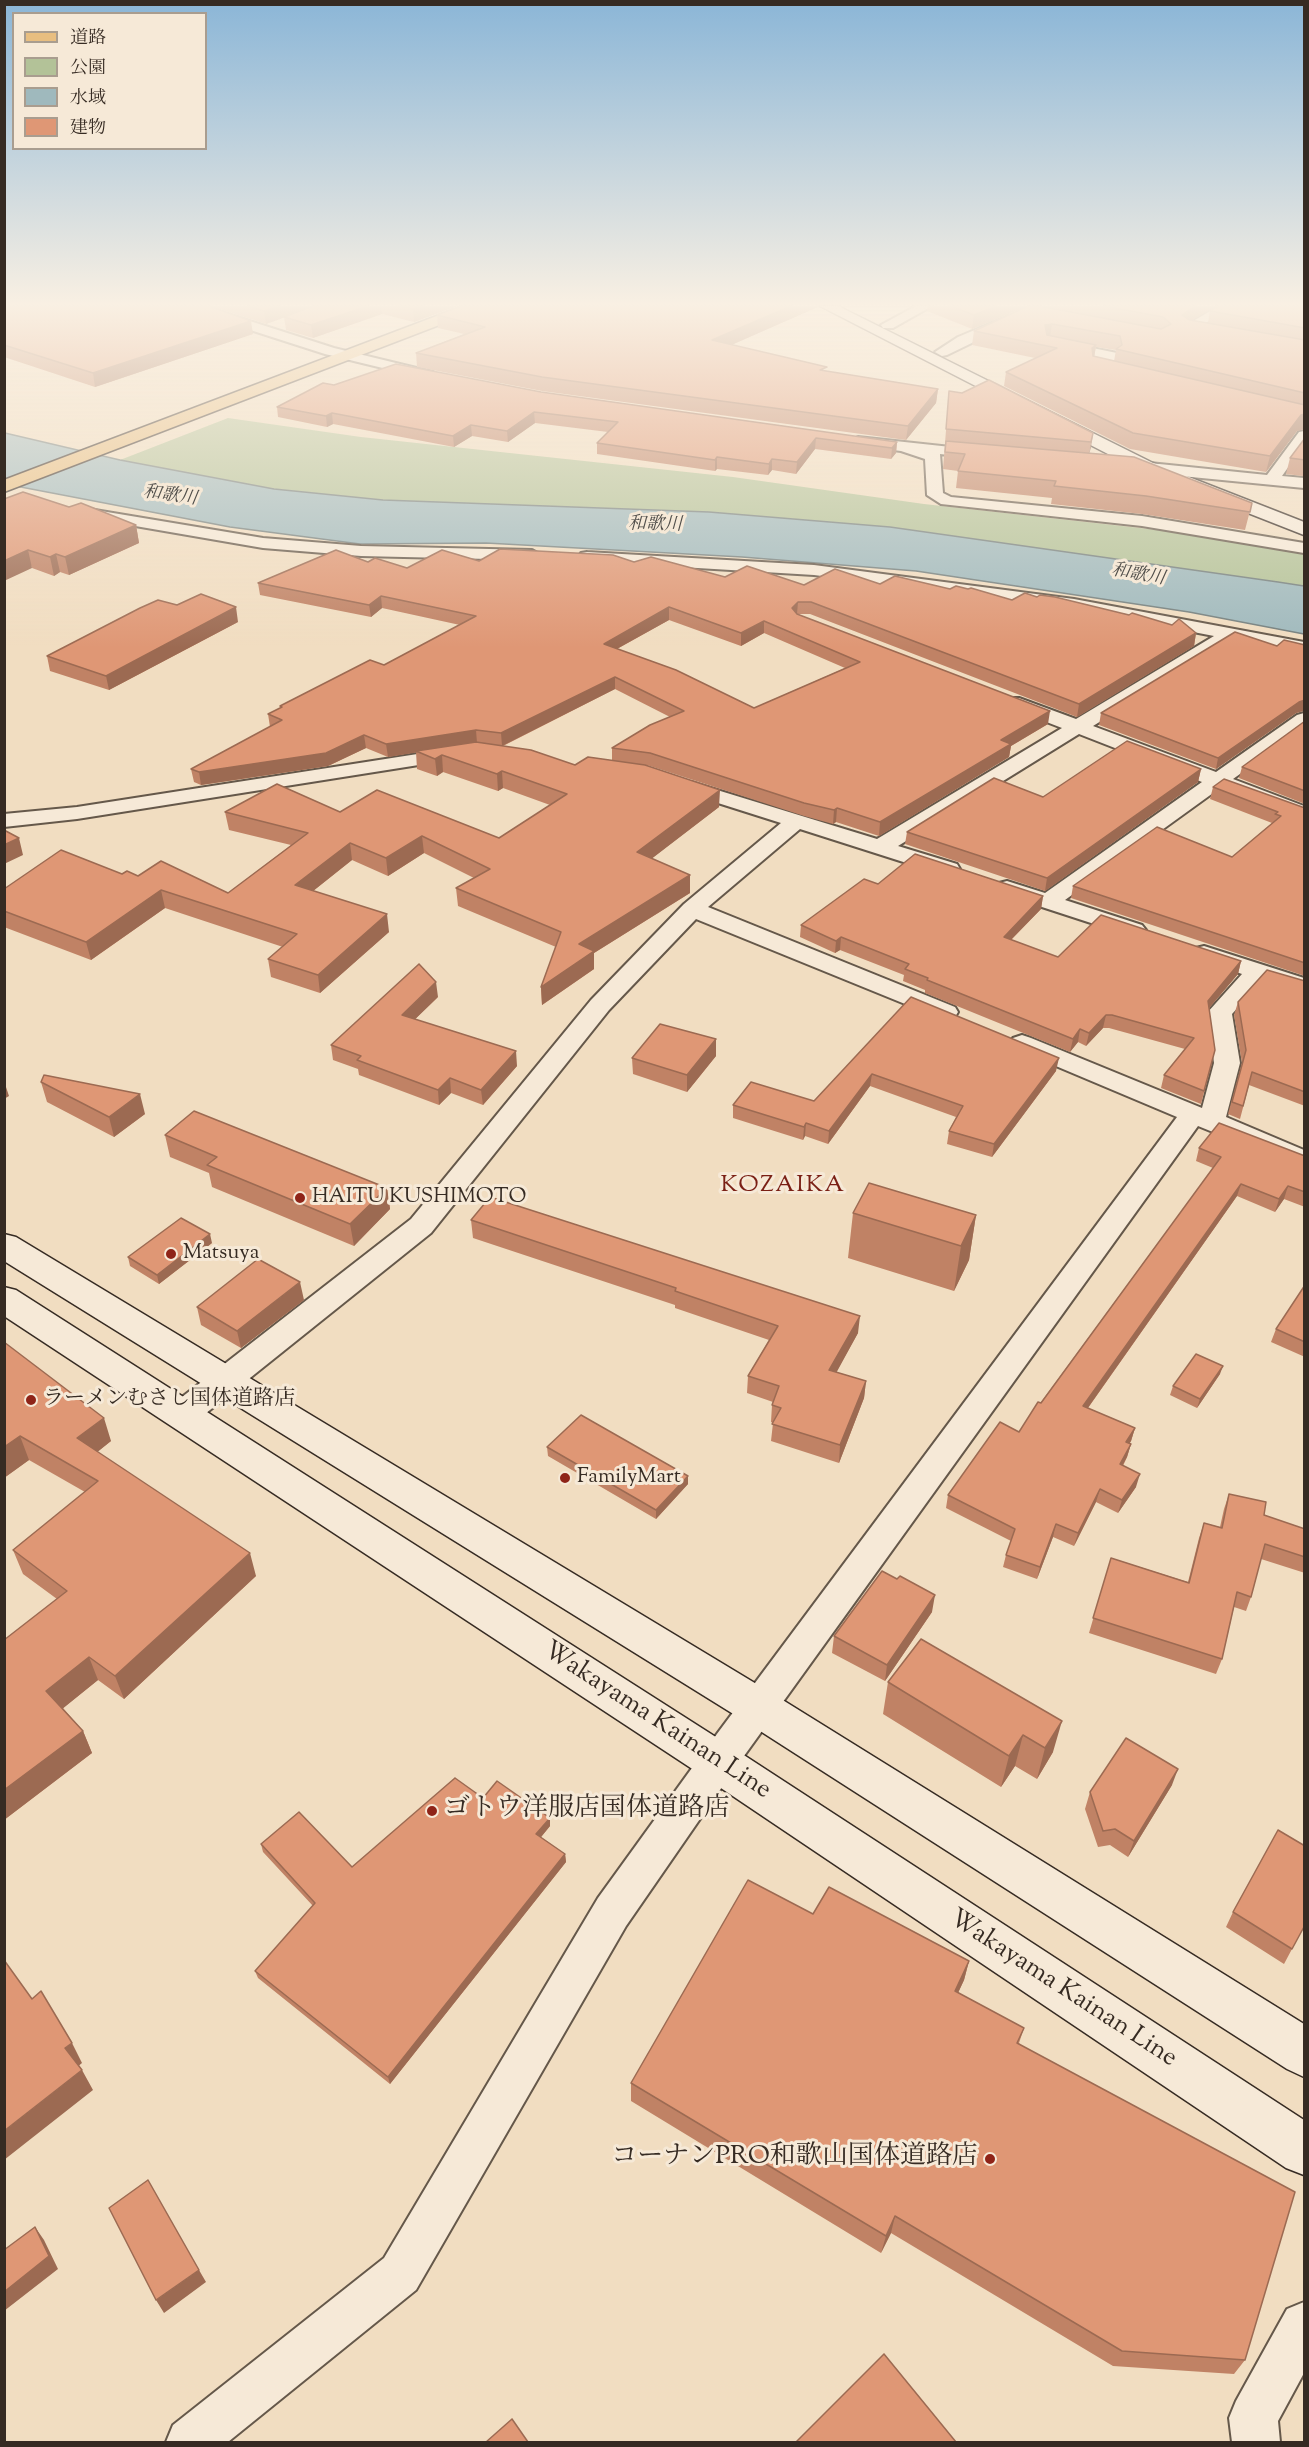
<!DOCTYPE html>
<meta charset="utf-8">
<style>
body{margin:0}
#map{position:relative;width:1309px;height:2447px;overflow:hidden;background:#f1ddc1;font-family:"Sorts Mill Goudy","Noto Serif JP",serif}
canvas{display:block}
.frame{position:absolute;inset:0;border:6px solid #362b23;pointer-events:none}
.legend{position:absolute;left:12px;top:12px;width:195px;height:138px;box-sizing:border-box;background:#f6e9d7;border:2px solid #a99d8f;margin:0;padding:8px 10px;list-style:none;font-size:18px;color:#362b23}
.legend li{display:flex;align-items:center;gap:12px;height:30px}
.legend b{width:30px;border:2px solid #a99d8f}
</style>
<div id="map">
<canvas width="1309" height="2447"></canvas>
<div class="frame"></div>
<ul class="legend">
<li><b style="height:8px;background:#e8be80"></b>道路</li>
<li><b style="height:16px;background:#b3c298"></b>公園</li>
<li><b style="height:16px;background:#9fb9bd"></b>水域</li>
<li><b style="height:16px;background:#df9775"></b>建物</li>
</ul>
</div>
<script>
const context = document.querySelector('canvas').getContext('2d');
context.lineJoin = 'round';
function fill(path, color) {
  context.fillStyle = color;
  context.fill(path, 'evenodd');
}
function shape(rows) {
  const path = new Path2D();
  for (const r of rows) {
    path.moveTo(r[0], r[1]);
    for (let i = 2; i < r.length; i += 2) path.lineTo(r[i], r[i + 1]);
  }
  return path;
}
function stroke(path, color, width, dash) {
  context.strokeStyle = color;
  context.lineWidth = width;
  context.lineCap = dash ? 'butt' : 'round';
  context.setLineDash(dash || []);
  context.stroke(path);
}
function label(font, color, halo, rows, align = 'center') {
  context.font = font + ' "Sorts Mill Goudy","Noto Serif JP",serif';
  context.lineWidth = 6;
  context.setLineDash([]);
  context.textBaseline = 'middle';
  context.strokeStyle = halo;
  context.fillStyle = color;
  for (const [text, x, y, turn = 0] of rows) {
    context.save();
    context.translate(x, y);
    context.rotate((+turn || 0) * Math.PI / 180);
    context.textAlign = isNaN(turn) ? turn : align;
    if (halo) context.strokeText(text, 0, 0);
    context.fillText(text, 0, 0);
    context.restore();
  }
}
fill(shape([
 [228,418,361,437,733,477,924,504,1158,530,1304,554,1304,586,890,527,709,512,382,500,274,489,120,460]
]), '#b3c298');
const water = shape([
 [5,433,120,460,274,489,383,500,709,512,890,527,1278,582,1304,586,1304,634,1189,612,916,571,742,557,486,543,360,544,230,527,5,484,5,433]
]);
fill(water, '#9fb9bd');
stroke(water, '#75807f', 1.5);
const street = shape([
 [184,306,203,306,334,348,433,372,435,375,428,379,325,354,185,309,184,306],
 [916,306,932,306,893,328,883,328,881,325,916,306],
 [1219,306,1234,306,1201,326,1219,330,1219,336,1188,332,1181,328,1219,306],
 [1008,316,1015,320,1013,323,947,355,942,356,935,352,958,337,1008,316],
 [1058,341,1117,353,1117,359,1108,365,1129,372,1122,376,1092,369,1092,363,1100,358,1053,348,1053,342,1058,341],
 [1304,431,1304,445,1282,476,1304,478,1304,488,1130,471,1122,466,1130,461,1267,475,1299,432,1304,431],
 [858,437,988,451,991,454,983,459,940,454,943,493,951,497,1142,516,1304,543,1304,553,1142,526,941,504,927,495,925,459,901,451,853,445,850,442,858,437],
 [89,509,263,538,361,546,532,550,541,555,532,560,361,556,263,548,83,517,81,514,89,509],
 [587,552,814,565,1074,599,1304,642,1304,653,1234,639,1093,726,1216,772,1297,715,1304,713,1304,728,1233,779,1304,806,1304,819,1220,788,1065,900,1142,925,1146,930,1142,935,1134,937,999,893,996,888,999,883,1007,881,1045,893,1202,782,1079,734,898,846,957,864,960,869,957,874,941,874,800,829,708,907,955,1007,958,1012,955,1017,946,1019,937,1017,696,919,609,1010,431,1233,195,1422,184,1425,173,1422,168,1413,173,1404,411,1219,591,1000,684,904,781,823,677,790,673,786,677,782,691,782,877,839,1062,728,1005,706,1002,702,1005,698,1019,698,1076,719,1214,636,1074,609,814,575,581,561,578,557,581,553,587,552],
 [456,748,463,750,466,754,463,758,77,819,4,827,4,814,77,807,456,748],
 [1204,946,1304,978,1304,993,1263,980,1232,1014,1240,1063,1226,1117,1304,1150,1304,1169,1198,1126,731,1774,626,1926,416,2290,228,2442,166,2442,173,2425,384,2258,598,1898,705,1750,1177,1117,1013,1048,1009,1043,1013,1038,1022,1035,1031,1038,1202,1108,1214,1063,1207,1013,1242,974,1196,958,1192,953,1196,948,1204,946],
 [1304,2302,1304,2373,1278,2421,1280,2442,1232,2442,1229,2418,1236,2401,1287,2309,1304,2302]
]);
const secondary = shape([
 [820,306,838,306,1153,463,1304,522,1304,535,1141,471,820,306],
 [4,1234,16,1237,773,1694,1304,2024,1304,2077,1287,2069,743,1720,4,1261,4,1234],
 [4,1287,16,1290,733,1748,1304,2120,1304,2175,1286,2168,703,1776,4,1316,4,1287]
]);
const primary = shape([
 [463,306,483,306,481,309,4,492,4,480,463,306]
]);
stroke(street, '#65584a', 4);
stroke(secondary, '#362b23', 3);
stroke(primary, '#362b23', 3);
fill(street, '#f6e9d7');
fill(secondary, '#f6e9d7');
fill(primary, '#e8be80');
fill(shape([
 [4,306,253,334,95,387,4,357],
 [210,306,457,306,414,322,382,314,313,338,286,330,284,317,266,324],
 [461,306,820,306,731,345,827,371,938,389,936,403,906,440,542,391,417,367,416,353,464,334,438,328,437,315],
 [928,306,1215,306,1192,320,1208,323,1210,311,1305,306,1305,430,1304,429,1297,431,1266,472,1130,449,1004,386,1006,372,1035,358,972,345,974,331,1027,306,972,329,927,311],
 [1096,347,1116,350,1114,361,1094,356],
 [334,385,541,392,897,442,896,453,891,459,815,449,796,474,772,470,768,475,717,469,715,471,597,454,597,443,608,432,535,423,508,442,472,436,454,447,333,424,327,427,278,417,277,407],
 [949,391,1093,433,1089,453,1252,503,1245,530,1142,514,1051,504,1052,498,956,488,958,471,943,469],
 [1305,438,1305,474,1303,476,1286,474,1290,458],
 [4,499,69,507,136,525,139,543,69,575,60,572,54,576,32,568],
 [479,561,634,562,725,577,804,585,880,584,950,589,968,589,1012,600,1037,597,1196,633,1194,646,1077,717,810,614,797,614,1048,724,1011,746,1009,757,879,836,836,822,833,824,804,816,647,765,719,807,652,858,690,893,594,953,594,969,542,1005,541,987,556,947,458,906,456,888,474,878,424,853,388,876,352,860,313,891,389,932,320,993,271,977,268,959,283,947,165,908,91,960,4,927,4,889,122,874,138,876,228,893,291,845,229,830,225,812,340,812,499,838,550,805,503,788,498,791,443,772,437,776,417,769,416,752,388,757,366,748,328,766,201,785,194,782,191,769,270,727,268,714,280,708,280,706,384,665,460,625,382,608,371,617,260,595,258,583,368,562,407,568],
 [669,620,741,646,764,633,845,668,754,708,617,649],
 [615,689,670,717,612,748,612,760,575,765,503,746],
 [238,622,109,690,50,671,47,656],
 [1305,645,1305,712,1303,711,1296,713,1216,769,1099,725,1101,713,1277,646],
 [1305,721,1305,804,1239,778,1242,767],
 [1201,769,1198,782,1045,891,905,844,907,832,1043,797],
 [1213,787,1305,808,1305,976,1071,898,1073,886,1232,857,1272,823,1210,799],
 [878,884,1043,896,1041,909,1011,940,1058,957,1241,961,1238,974,1209,1008,1215,1050,1201,1104,1161,1088,1164,1075,1185,1049,1109,1028,1103,1028,1086,1046,1078,1042,1070,1052,925,993,925,990,903,981,904,975,840,950,835,953,800,937,801,925],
 [1305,981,1305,1106,1249,1085,1240,1119,1228,1114,1242,1063,1234,1015,1238,1002],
 [438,997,415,1019,517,1066,483,1105,451,1093,439,1105,359,1075,358,1069,333,1060,331,1045],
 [911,997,1056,1071,992,1157,947,1144,949,1131,956,1117,870,1086,828,1144,805,1136,803,1140,733,1118,733,1105,814,1101],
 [716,1056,687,1092,633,1074,632,1058],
 [41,1082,145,1114,114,1137,47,1102],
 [165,1135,387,1188,390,1209,354,1246,212,1187,209,1173,170,1157],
 [1199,1148,1305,1156,1305,1207,1284,1199,1275,1212,1237,1196,1088,1408,1135,1428,1131,1441,1129,1444,1131,1444,1127,1457,1123,1466,1136,1487,1118,1513,1096,1502,1074,1546,1053,1537,1037,1579,1003,1567,1006,1555,1011,1541,946,1508,948,1495,1019,1432,1213,1168,1196,1161],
 [853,1213,976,1215,969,1260,954,1291,848,1258],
 [471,1220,858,1333,836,1372,866,1381,864,1398,839,1463,771,1441,773,1423,771,1422,772,1405,773,1402,747,1393,748,1376,769,1340,675,1308,675,1305,473,1238],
 [212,1243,159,1284,130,1266,128,1257],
 [1305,1285,1305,1357,1271,1342,1276,1329],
 [304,1300,241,1348,201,1325,197,1307],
 [4,1342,111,1441,97,1452,256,1576,124,1699,98,1680,63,1708,83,1731,92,1753,4,1820,4,1640,57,1599,23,1574,13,1550,85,1492,29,1460,4,1478],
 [1220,1374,1197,1408,1170,1395,1173,1386],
 [547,1447,688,1476,688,1484,656,1519,548,1456],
 [1229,1494,1264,1515,1305,1529,1305,1573,1261,1559,1251,1597,1246,1611,1234,1607,1222,1659,1216,1674,1089,1633,1111,1558,1188,1582,1199,1538,1204,1523,1220,1527,1224,1509],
 [897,1579,932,1612,885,1681,832,1653,834,1636],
 [921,1639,1053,1752,1037,1779,1015,1766,1001,1787,883,1714,888,1682],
 [1172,1785,1128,1857,1110,1845,1098,1847,1085,1809,1090,1792],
 [483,1798,550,1826,541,1837,565,1854,566,1862,390,2084,258,1978,255,1971,313,1906,263,1852,261,1844,352,1867],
 [1233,1912,1292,1949,1284,1964,1226,1927],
 [813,1914,969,1961,964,1980,958,1993,1024,2028,1019,2043,1245,2360,1234,2374,1113,2366,891,2233,881,2253,631,2101,631,2083]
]), '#c08265');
fill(shape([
 [279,306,317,306,266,324,264,311],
 [368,306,381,306,382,314,313,338,311,325],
 [422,306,457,306,414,322,413,309],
 [791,306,820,306,711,354,712,340],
 [996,306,1028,306,972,329,974,315],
 [1196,306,1215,306,1179,329,1182,315],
 [251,321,253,334,95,387,93,373],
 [1052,324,1050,338,1043,340,1045,325],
 [1096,345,1094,359,1090,363,1092,348],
 [938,389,936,403,906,440,908,426],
 [534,412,535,423,508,442,507,431],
 [332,413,333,424,327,427,326,416],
 [1305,414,1304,429,1297,431,1266,472,1270,456,1301,415],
 [471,425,472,436,454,447,453,436],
 [1093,433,1091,448,1088,457,1091,442],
 [816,438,815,449,796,474,797,462],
 [897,442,896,453,891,459,892,448],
 [717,457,717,469,715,471,715,460],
 [772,459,772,470,768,475,769,464],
 [136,525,139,543,69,575,65,557],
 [28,550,32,568,4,581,4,561],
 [56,554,60,572,54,576,50,557],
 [381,596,382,608,371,617,369,605],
 [798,602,797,614,792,608],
 [236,607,238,622,109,690,106,676],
 [669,607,669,620,604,656,604,644],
 [764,621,764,633,741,646,741,633],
 [1196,633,1194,646,1077,717,1079,704],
 [615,677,615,689,502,746,501,733],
 [1305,700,1303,711,1296,713,1216,769,1218,758,1299,702],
 [1050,711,1048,724,1011,746,1009,757,879,836,880,822,1001,740],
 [476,730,477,743,388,757,386,744],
 [364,735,366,748,328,766,201,785,199,772],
 [442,755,443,772,437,776,435,759],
 [1201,769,1198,782,1045,891,1047,878],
 [502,771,503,788,498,791,497,774],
 [720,790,719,807,637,870,637,852],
 [837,808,836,822,833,824,834,810],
 [422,836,424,853,388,876,386,858],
 [19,838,23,855,4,864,4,845],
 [350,843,352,860,298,903,295,885],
 [690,875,690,893,594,953,594,969,542,1005,541,987,579,944],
 [161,890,165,908,91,960,86,942],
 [1043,896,1041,909,1002,949,1004,937],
 [387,914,389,932,320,993,318,975],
 [841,937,840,950,835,953,836,941],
 [1241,961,1238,974,1205,1013,1208,1001],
 [436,982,438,997,404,1030,402,1015],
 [1106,1015,1103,1028,1086,1046,1089,1033],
 [1080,1029,1078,1042,1070,1052,1073,1039],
 [716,1039,716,1056,687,1092,687,1075],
 [516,1051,517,1066,483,1105,481,1090],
 [1059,1058,1056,1071,992,1157,994,1144],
 [872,1074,870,1086,828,1144,829,1131],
 [450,1078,451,1093,439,1105,438,1090],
 [4,1081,9,1096,4,1099],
 [140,1094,145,1114,114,1137,109,1117],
 [806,1123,805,1136,803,1140,804,1127],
 [1241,1184,1237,1196,1080,1419,1083,1406],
 [1288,1186,1284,1199,1275,1212,1279,1199],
 [387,1188,390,1209,354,1246,350,1224],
 [976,1215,969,1260,954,1291,961,1246],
 [210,1234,212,1243,159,1284,157,1275],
 [300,1282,304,1300,241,1348,237,1331],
 [860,1316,858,1333,828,1388,829,1370],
 [1223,1366,1220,1374,1197,1408,1200,1399],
 [866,1381,864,1398,839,1463,840,1445],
 [104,1418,111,1441,85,1462,77,1438],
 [1135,1428,1131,1441,1122,1455,1126,1442],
 [20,1436,29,1460,4,1478,4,1447],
 [1131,1444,1127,1457,1116,1477,1120,1464],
 [1140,1474,1136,1487,1118,1513,1122,1500],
 [688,1476,688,1484,656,1519,656,1510],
 [1100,1489,1096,1502,1074,1546,1078,1533],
 [1056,1524,1053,1537,1037,1579,1040,1567],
 [250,1553,256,1576,124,1699,115,1676],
 [935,1595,932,1612,885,1681,887,1665],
 [89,1657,98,1680,56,1714,46,1691],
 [1062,1721,1053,1752,1037,1779,1045,1748],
 [83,1731,92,1753,4,1820,4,1790],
 [1023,1735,1015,1766,1001,1787,1009,1756],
 [1178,1769,1172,1785,1128,1857,1134,1841],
 [550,1818,550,1826,537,1842,536,1834],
 [565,1854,566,1862,390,2084,388,2077],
 [969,1961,964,1980,950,2010,955,1991],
 [72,2043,82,2063,76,2068,65,2048],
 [82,2070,93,2090,4,2160,4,2131],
 [895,2216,891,2233,881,2253,886,2236],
 [35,2227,44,2240,58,2269,4,2311,4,2292],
 [199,2270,206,2282,164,2313,156,2300]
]), '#9c6a52');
const building = shape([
 [4,306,209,306,251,321,93,373,4,345,4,306],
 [248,306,279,306,264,311,248,306],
 [313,306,368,306,311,325,284,317,313,306],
 [399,306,422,306,413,309,399,306],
 [461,306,791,306,712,340,827,367,820,370,938,389,908,426,542,377,416,353,485,327,437,315,461,306],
 [951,306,996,306,974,315,951,306],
 [1028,306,1039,306,1161,329,1171,324,1163,317,1104,306,1196,306,1182,315,1190,320,1305,340,1305,393,1116,349,1122,345,1120,336,1052,324,1045,325,1047,335,1096,345,1092,348,1093,356,1305,405,1305,414,1301,415,1270,456,1133,433,1006,372,1057,348,974,331,1028,306],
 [1218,306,1305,306,1305,328,1210,311,1218,306],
 [396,364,541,392,897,442,892,448,816,438,797,462,772,459,769,464,717,457,715,460,597,443,618,422,534,412,507,431,471,425,453,436,332,413,326,416,277,407,323,383,334,385,396,364],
 [989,380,1093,433,1091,442,946,429,949,391,962,393,989,380],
 [1305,438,1305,460,1290,458,1305,438],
 [946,441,1134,457,1252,503,1250,512,1146,496,1054,486,1056,481,958,471,965,454,945,452,946,441],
 [23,492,69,507,81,503,136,525,65,557,56,554,50,557,28,550,4,561,4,499,23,492],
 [500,549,613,555,634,562,651,557,725,577,747,566,804,585,835,569,880,584,895,576,950,589,956,586,968,589,971,588,1012,600,1025,593,1037,597,1040,595,1055,597,1129,615,1132,613,1172,625,1179,619,1196,633,1079,704,811,602,798,602,792,608,797,614,1050,711,1001,740,1011,744,880,822,837,808,834,810,804,803,650,753,612,748,650,725,684,711,615,677,501,733,476,730,386,744,364,735,326,753,199,772,191,769,282,720,268,714,282,707,280,706,370,660,384,665,476,616,381,596,369,605,258,583,336,550,368,562,375,558,407,568,442,550,479,561,500,549],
 [669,607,741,633,764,621,860,662,754,708,676,670,604,644,669,607],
 [201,594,236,607,106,676,47,656,140,608,158,600,177,605,201,594],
 [1235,632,1277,646,1284,640,1305,645,1305,700,1299,702,1218,758,1101,713,1235,632],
 [1305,721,1305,791,1242,767,1305,721],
 [1127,741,1201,769,1047,878,907,832,994,778,1043,797,1127,741],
 [476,742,531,750,575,765,588,757,645,765,720,790,637,852,690,875,579,944,594,951,541,987,561,932,456,888,490,869,422,836,386,858,350,843,295,885,387,914,318,975,268,959,297,934,161,890,86,942,4,911,4,889,61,850,122,874,127,871,138,876,161,861,228,893,308,833,225,812,277,784,340,812,377,790,499,838,567,794,502,771,497,774,442,755,435,759,416,751,476,742],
 [1224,779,1305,808,1305,963,1073,886,1157,827,1232,857,1281,816,1275,814,1278,812,1213,787,1224,779],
 [4,830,19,838,4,845,4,830],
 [915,854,1043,896,1004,937,1058,957,1101,915,1241,961,1208,1001,1215,1050,1204,1091,1164,1075,1194,1038,1112,1015,1106,1015,1089,1033,1080,1029,1073,1039,927,980,928,978,905,969,909,964,841,937,836,941,801,925,864,879,878,884,915,854],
 [419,964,436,982,402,1015,516,1051,481,1090,450,1078,438,1090,357,1060,361,1056,331,1045,419,964],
 [1267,970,1305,981,1305,1092,1252,1072,1243,1106,1232,1102,1246,1050,1238,1002,1267,970],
 [911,997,1059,1058,994,1144,949,1131,963,1106,872,1074,829,1131,806,1123,804,1127,733,1105,751,1082,814,1101,911,997],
 [660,1024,716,1039,687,1075,632,1058,660,1024],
 [44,1075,140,1094,109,1117,41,1082,44,1075],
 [194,1111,387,1188,350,1224,207,1165,217,1157,165,1135,194,1111],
 [1219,1123,1305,1156,1305,1192,1288,1186,1279,1199,1241,1184,1083,1406,1135,1428,1126,1442,1131,1444,1120,1464,1140,1474,1122,1500,1100,1489,1078,1533,1056,1524,1040,1567,1006,1555,1015,1529,948,1495,1000,1422,1019,1432,1038,1402,1041,1403,1221,1157,1199,1148,1219,1123],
 [869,1183,976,1215,961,1246,853,1213,869,1183],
 [490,1197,860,1316,829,1370,866,1381,840,1445,772,1424,781,1408,772,1405,779,1386,748,1376,778,1326,675,1291,676,1288,471,1220,490,1197],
 [181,1218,210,1234,157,1275,128,1257,181,1218],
 [258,1259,300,1282,237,1331,197,1307,258,1259],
 [1305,1285,1305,1342,1276,1329,1305,1285],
 [4,1342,104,1418,77,1438,250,1553,115,1676,89,1657,46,1691,83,1731,4,1790,4,1640,67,1591,13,1550,98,1481,20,1436,4,1447,4,1342],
 [1196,1354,1223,1366,1200,1399,1173,1386,1196,1354],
 [581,1415,688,1476,656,1510,547,1447,581,1415],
 [1229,1494,1266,1502,1264,1515,1305,1529,1305,1557,1265,1544,1251,1597,1237,1592,1222,1659,1093,1618,1111,1558,1189,1583,1204,1523,1222,1528,1229,1494],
 [882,1571,897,1579,900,1576,935,1595,887,1665,834,1636,882,1571],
 [921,1639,1062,1721,1045,1748,1023,1735,1009,1756,888,1682,921,1639],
 [1126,1738,1178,1769,1134,1841,1115,1829,1103,1831,1090,1792,1126,1738],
 [455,1778,483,1798,497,1781,550,1818,536,1834,565,1854,388,2077,255,1971,315,1903,261,1844,299,1812,352,1867,455,1778],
 [1278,1830,1305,1846,1305,1925,1292,1949,1233,1912,1278,1830],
 [748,1880,813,1914,829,1887,969,1961,955,1991,1024,2028,1017,2043,1295,2192,1245,2360,1122,2351,895,2216,886,2236,631,2083,748,1880],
 [4,1960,32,1999,41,1991,72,2043,65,2048,82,2070,4,2131,4,1960],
 [148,2180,199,2270,156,2300,109,2208,148,2180],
 [35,2227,49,2256,4,2292,4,2250,35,2227],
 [884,2354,956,2442,796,2442,884,2354],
 [512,2419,528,2442,486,2442,512,2419]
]);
fill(building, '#df9775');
stroke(building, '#9c6a52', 1.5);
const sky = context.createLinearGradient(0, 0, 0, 648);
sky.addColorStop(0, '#8bb6d7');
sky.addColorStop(0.47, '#f9f0e3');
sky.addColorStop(1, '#f9f0e300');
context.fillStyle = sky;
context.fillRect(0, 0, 1309, 648);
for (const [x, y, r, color] of [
 [300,1198,6,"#8f2418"],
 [171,1254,6,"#8f2418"],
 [31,1400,6,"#8f2418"],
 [565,1478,6,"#8f2418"],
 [432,1811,6,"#8f2418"],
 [990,2159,6,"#8f2418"]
]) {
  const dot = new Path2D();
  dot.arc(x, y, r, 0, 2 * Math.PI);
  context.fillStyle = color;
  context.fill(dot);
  stroke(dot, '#f6e9d7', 2);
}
label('italic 18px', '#504e4a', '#f6e9d7', [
 ["和歌川",170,497,8],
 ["和歌川",655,526,1],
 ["和歌川",1138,576,10]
]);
label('21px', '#362b23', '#f6e9d7', [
 ["HAITU KUSHIMOTO",312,1198],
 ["Matsuya",183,1254],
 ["ラーメンむさし国体道路店",43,1400],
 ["FamilyMart",577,1478]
], 'left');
context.letterSpacing = '1.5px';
label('24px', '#7a1f14', '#f6e9d7', [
 ["KOZAIKA",783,1187]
]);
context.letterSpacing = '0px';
label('26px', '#362b23', '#f6e9d7', [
 ["Wakayama Kainan Line",656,1722,33],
 ["Wakayama Kainan Line",1062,1990,33]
]);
label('26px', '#362b23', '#f6e9d7', [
 ["ゴトウ洋服店国体道路店",444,1811],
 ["コーナンPRO和歌山国体道路店",978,2159,"right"]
], 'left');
</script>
